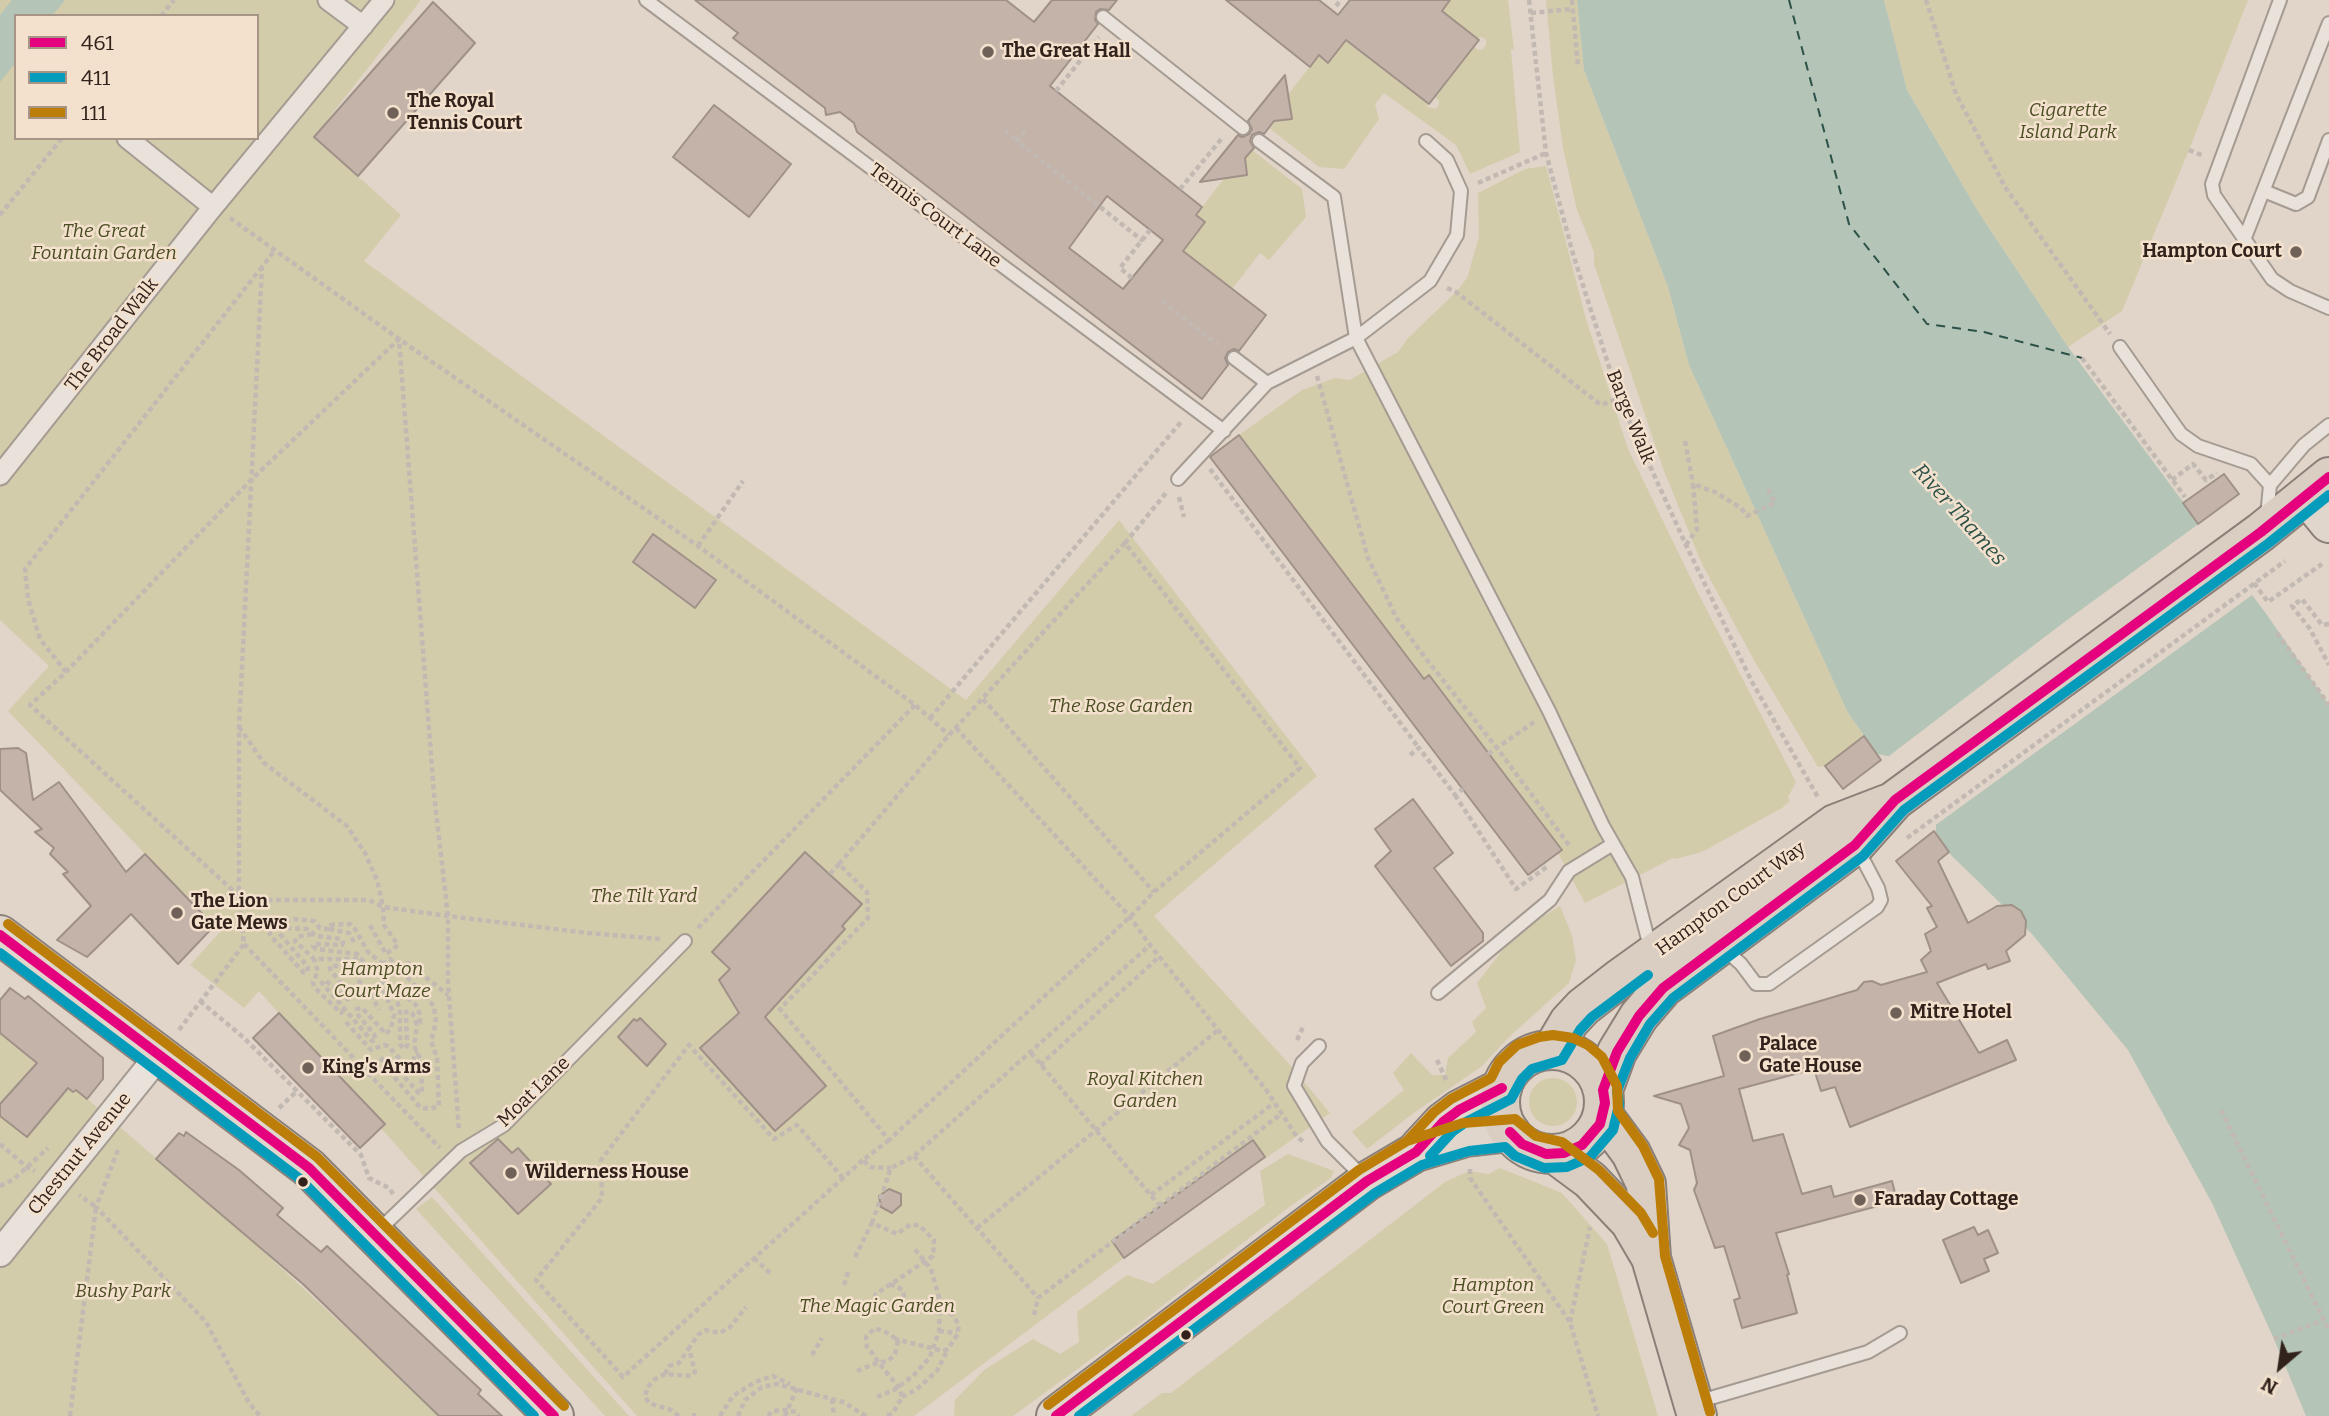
<!DOCTYPE html>
<style>
body{margin:0}
#map{position:relative;width:2329px;height:1416px;overflow:hidden;background:#e0d5c8;font-family:Bitter,serif}
canvas{display:block}
.legend{position:absolute;left:14px;top:14px;width:245px;height:126px;box-sizing:border-box;background:#f3e1cd;border:2px solid #a69586;margin:0;padding:9px 12px;list-style:none;font-size:21px;color:#32221c}
.legend li{display:flex;align-items:center;gap:14px;height:35px}
.legend b{width:35px;border:2px solid #a69586}
.north{position:absolute;left:2245px;top:1332px;width:70px;height:70px;-webkit-text-stroke:5px #f3e1cd;paint-order:stroke;rotate:209deg;font-size:19px;font-weight:700;line-height:28px;text-align:center;color:#32221c}
.north::after{content:'';display:block;margin:auto;width:24px;height:32px;background:#32221c;clip-path:polygon(50% 0,100% 100%,50% 72%,0 100%)}
</style>
<div id="map">
<canvas width="2329" height="1416"></canvas>
<ul class="legend">
<li><b style="height:9px;background:#e5007d"></b>461</li>
<li><b style="height:9px;background:#059cbc"></b>411</li>
<li><b style="height:9px;background:#bc7e08"></b>111</li>
</ul>
<div class="north">N</div>
</div>
<script>
const context = document.querySelector('canvas').getContext('2d');
context.lineJoin = 'round';
function fill(path, color) {
  context.fillStyle = color;
  context.fill(path, 'evenodd');
}
function shape(rows) {
  const path = new Path2D();
  for (const r of rows) {
    if (r.length === 3) {
      path.moveTo(r[0] + r[2], r[1]);
      path.arc(r[0], r[1], r[2], 0, 2 * Math.PI);
      continue;
    }
    path.moveTo(r[0], r[1]);
    for (let i = 2; i < r.length; i += 2) path.lineTo(r[i], r[i + 1]);
  }
  return path;
}
function stroke(path, color, width, dash) {
  context.strokeStyle = color;
  context.lineWidth = width;
  context.lineCap = dash ? 'butt' : 'round';
  context.setLineDash(dash || []);
  context.stroke(path);
}
function label(font, color, halo, rows, align = 'center') {
  context.font = font + ' Bitter,serif';
  context.lineWidth = 5;
  context.setLineDash([]);
  context.textBaseline = 'middle';
  context.strokeStyle = halo;
  context.fillStyle = color;
  for (const [text, x, y, turn = 0] of rows) {
    context.save();
    context.translate(x, y);
    context.rotate((+turn || 0) * Math.PI / 180);
    context.textAlign = isNaN(turn) ? turn : align;
    if (halo) context.strokeText(text, 0, 0);
    context.fillText(text, 0, 0);
    context.restore();
  }
}
fill(shape([
 [0,0,421,0,314,137,401,215,364,261,966,700,1119,520,1317,776,1154,916,1291,1066,1330,1113,1124,1258,914,1416,637,1416,259,991,244,1008,190,965,220,932,8,711,49,666,0,620],
 [16,16,257,16,257,138,16,138],
 [1439,0,1508,0,1514,49,1511,50,1520,152,1470,174,1456,145,1384,93,1375,104,1379,119,1344,169,1319,167,1269,128,1277,118,1280,120,1287,119,1291,114,1290,107,1283,101,1319,55,1328,62,1346,40,1427,102,1427,107,1436,109,1439,105,1439,100,1434,97,1474,46,1478,50,1483,49,1486,45,1486,40,1482,37,1477,38,1442,11,1446,6],
 [1546,0,1577,0,1584,70,1668,287,1689,365,1848,713,1864,736,1825,766,1818,767,1754,660,1702,564,1664,471,1594,264,1594,252,1577,210,1563,148,1553,76],
 [1884,0,2248,0,2189,150,2122,311,2068,347,1979,213,1907,90],
 [1252,150,1302,189,1306,217,1269,260,1260,253,1232,289,1183,251,1205,223,1196,215,1229,172,1235,177,1243,176,1247,170,1243,161],
 [1546,166,1586,319,1628,449,1697,591,1796,782,1788,797,1790,801,1782,808,1702,852,1675,859,1673,858,1585,903,1558,853,1429,676,1424,679,1239,435,1302,390,1335,378,1350,380,1398,352,1408,338,1456,292,1467,278,1479,237,1478,193,1525,169],
 [1560,906,1572,935,1576,960,1569,983,1509,1037,1481,1067,1415,1112,1367,1149,1352,1132,1404,1090,1393,1073,1411,1053,1432,1075,1445,1075,1448,1058,1476,1032,1472,1022,1486,1008,1477,983,1515,934],
 [0,1033,77,1090,252,1241,442,1416,0,1416],
 [1553,1102,24],
 [1288,1154,1334,1171,1331,1178,1289,1207,1139,1324,1013,1416,954,1416,955,1400,984,1370,1033,1339,1060,1354,1079,1342,1077,1312,1127,1275,1153,1284,1265,1205,1260,1171],
 [1500,1168,1562,1193,1607,1244,1658,1416,1131,1416,1162,1393,1171,1393,1445,1182,1469,1171,1489,1174],
 [432,1197,629,1416,605,1416,416,1209]
]), '#d3ccab');
fill(shape([
 [12,0,65,0,52,16,16,16,16,62,0,82,0,15],
 [1577,0,1884,0,1907,90,1979,213,2068,347,2267,615,2329,705,2329,1416,2306,1416,2274,1339,2212,1203,2128,1050,2032,934,1951,855,1936,834,1936,824,1888,756,1877,754,1848,713,1689,365,1668,287,1584,70]
]), '#b4c4b6');
fill(shape([
 [2201,522,2255,593,1933,827,1885,759,2063,623]
]), '#e0d5c8');
stroke(shape([
 [1789,0,1849,224,1927,324,1984,332,2082,358]
]), '#2c5148', 2, [9, 7]);
const building = shape([
 [695,0,1006,0,1034,22,1052,0,1117,0,1109,10,1100,9,1096,12,1095,20,1098,24,1050,86,1202,207,1196,215,1205,222,1183,251,1266,315,1239,351,1234,349,1228,352,1225,358,1228,365,1202,399,857,132,854,123,840,112,826,115,825,108,733,38,738,33,695,0],
 [1107,196,1163,240,1123,289,1069,248,1107,196],
 [1226,0,1319,0,1338,15,1350,0,1450,0,1442,11,1479,40,1429,104,1346,40,1328,63,1319,55,1310,67,1226,0],
 [433,2,475,43,358,176,314,137,433,2],
 [1285,75,1292,119,1274,121,1264,134,1259,132,1252,135,1250,141,1254,148,1245,158,1247,175,1200,182,1238,135,1242,137,1249,134,1252,129,1248,121,1285,75],
 [714,105,791,164,749,217,673,157,714,105],
 [1239,435,1424,679,1429,675,1562,850,1528,875,1210,457,1239,435],
 [2224,474,2239,494,2198,524,2183,503,2224,474],
 [653,534,716,580,695,608,633,562,653,534],
 [1864,736,1881,760,1843,789,1825,766,1864,736],
 [18,748,26,753,33,800,59,782,126,872,145,854,214,926,178,964,131,914,87,957,57,940,91,906,63,874,68,872,50,854,54,848,35,832,42,829,0,790,0,749,18,748],
 [1413,799,1453,853,1434,868,1483,933,1483,941,1451,966,1375,866,1391,851,1375,829,1413,799],
 [1934,831,1949,852,1938,861,1968,923,1997,906,2012,905,2021,911,2026,921,2025,935,2006,951,2010,961,1988,969,1986,964,1937,983,1979,1053,2007,1040,2016,1060,1850,1127,1835,1087,1821,1091,1814,1069,1739,1089,1753,1141,1783,1134,1802,1194,1831,1186,1834,1197,1892,1181,1897,1201,1776,1233,1789,1274,1787,1275,1797,1313,1742,1328,1734,1300,1740,1298,1724,1246,1715,1248,1694,1190,1697,1183,1690,1150,1679,1145,1689,1128,1681,1104,1654,1096,1724,1076,1713,1036,1760,1019,1857,990,1864,982,1872,981,1881,985,1927,972,1921,960,1931,951,1925,934,1937,927,1927,908,1932,906,1896,861,1934,831],
 [805,852,862,904,842,926,845,929,765,1017,826,1086,775,1131,700,1048,739,1013,719,980,730,969,712,952,805,852],
 [10,988,25,999,28,996,103,1058,103,1079,87,1099,76,1090,73,1092,68,1088,27,1137,0,1116,0,1104,37,1063,0,1033,0,1000,10,988],
 [279,1013,385,1124,360,1148,253,1038,279,1013],
 [640,1018,666,1044,647,1066,618,1037,634,1019,637,1021,640,1018],
 [186,1132,239,1170,283,1208,277,1215,321,1252,327,1246,481,1390,478,1394,502,1416,439,1416,303,1284,156,1159,179,1133,184,1136,186,1132],
 [498,1139,512,1153,518,1148,551,1184,518,1214,470,1163,498,1139],
 [1253,1140,1265,1157,1124,1258,1112,1241,1253,1140],
 [889,1189,901,1194,901,1205,892,1213,881,1207,879,1196,889,1189],
 [1974,1227,1978,1235,1988,1230,1998,1253,1984,1259,1989,1271,1961,1283,1943,1240,1974,1227]
]);
fill(building, '#c4b3a9');
stroke(building, '#a09188', 2);
const service = shape([
 [646,0,1224,431],
 [2280,0,2212,184,2214,195,2272,279,2290,291,2329,308],
 [1103,17,1243,128],
 [1259,141,1334,197,1356,338,1430,281,1457,235,1461,191,1447,160,1426,141],
 [2264,191,2296,204,2308,197,2329,140],
 [2244,240,2329,23],
 [2120,347,2181,434,2198,446,2251,464,2270,485],
 [1234,358,1267,383],
 [1178,479,1267,383,1356,338,1549,711,1603,826,1632,877,1651,951],
 [2267,516,2270,485,2304,445,2329,425],
 [1724,949,1741,964,1756,984,1769,984,1877,907,1881,900,1878,888,1857,848],
 [1438,993,1550,900,1569,871,1613,844],
 [1319,1046,1302,1063,1294,1086,1327,1141,1363,1177],
 [378,1231,461,1151,504,1125,685,941],
 [1697,1402,1868,1352,1900,1333]
]);
const pedestrian = shape([
 [328,0,363,26],
 [127,138,213,207],
 [0,475,209,212,384,0]
]);
const minor = shape([
 [0,1253,160,1054]
]);
const primary = shape([
 [2307,496,2329,523],
 [0,935,309,1168,554,1416],
 [1419,1148,1443,1122,1459,1110,1502,1088],
 [1056,1416,1367,1181,1416,1152,1466,1137,1510,1132]
]);
const trunk = shape([
 [1553,1049,1569,1022,1583,1007,1619,979,1835,824,1887,804],
 [1552,1102,52],
 [1603,1090,1617,1052,1639,1016,1663,988,1855,845,1895,800,2261,532,2329,477],
 [1603,1115,1631,1153,1646,1184,1651,1258,1697,1416],
 [1555,1154,1590,1180,1630,1222,1650,1256]
]);
stroke(service, '#a59b92', 16);
stroke(pedestrian, '#a59b92', 23);
stroke(minor, '#a59b92', 30);
stroke(primary, '#8a8079', 42);
stroke(trunk, '#8a8079', 42);
stroke(shape([
 [1529,0,1546,153,1573,254,1619,398,1686,545,1752,682,1819,799],
 [1572,0,1578,66],
 [1926,0,1956,94,2005,187,2110,334],
 [1336,6,1341,0],
 [1531,13,1572,9],
 [161,16,174,0],
 [1056,91,1099,37],
 [1005,131,1017,141],
 [1025,131,1017,141,1143,241],
 [2189,150,2204,156],
 [1478,183,1546,153],
 [1180,189,1223,137],
 [0,215,62,138],
 [230,218,399,339,434,794,448,916,448,983,459,1131],
 [1132,278,1120,268,1150,230],
 [1447,288,1456,292,1601,405,1619,398],
 [1162,301,1218,345],
 [2082,358,2185,497],
 [1317,376,1368,558,1396,617,1420,651,1497,748,1571,848],
 [1685,441,1693,484],
 [1210,469,1419,748],
 [2172,480,2193,464,2206,480,2217,473],
 [1179,497,1184,517],
 [1125,543,949,735,839,864,867,892,868,918,780,1009,889,1140,1130,917,1154,892,1300,768,1125,543,1166,493],
 [1686,545,1697,529,1693,484,1715,492,1741,508,1747,516,1775,503,1768,489],
 [698,546,743,481],
 [2254,583,2268,602,2322,564],
 [2329,624,2322,625,2302,599,2292,606,2310,629,2329,665],
 [2277,633,2329,705],
 [66,672,40,639,28,599,25,569,261,268],
 [983,699,1154,892],
 [930,718,1181,422],
 [239,727,264,763,347,826,365,853,377,880,383,907,384,925,398,945,386,954,370,925],
 [956,728,1130,917,1150,945,1267,1091,1297,1137,1305,1143],
 [1488,754,1534,722],
 [1410,755,1419,748,1455,795,1463,789],
 [1455,795,1516,889,1548,866],
 [1907,838,2285,561],
 [830,874,839,864],
 [698,928,915,705],
 [329,929,320,928,314,921,294,919,279,921,272,924,270,930,270,935,304,973,307,972,308,967,280,934,279,930,284,928,307,929,316,936,341,939,343,942,342,945,315,944,313,946,316,949,357,954,373,973,371,976,368,976,356,966,330,966,330,969,351,997,350,1001,325,980,322,983,372,1041,376,1040,374,1034,357,1014,357,1009,362,1008,386,1034,391,1028,394,1015,384,991,392,985,409,999,416,1005,420,1015,420,1023,417,1025,412,1013,409,1011,406,1012,407,1046,404,1049,400,1044,400,1009,394,994],
 [312,934,297,937,295,941,314,959],
 [660,939,588,933,448,916,383,907,369,900,263,900,239,896,30,705,66,672,252,479,399,339,698,546,915,705,949,735],
 [354,942,349,933,329,929,331,925,350,924,355,929,368,952,383,964],
 [244,944,440,1148],
 [400,971,408,963,448,995],
 [358,980,371,994,391,974,383,964,390,959,434,1006,436,1023,431,1041,437,1058,439,1106,429,1109,420,1107,381,1062,382,1059,387,1058,419,1093,422,1093,421,1060,414,1046,417,1025],
 [371,994,379,1010],
 [200,1001,243,1037,361,1155,369,1178,389,1188,393,1194],
 [344,1010,341,1013,314,987,313,982,318,972,314,959,361,959],
 [346,1022,371,1050,384,1045,388,1046,412,1072,414,1057,415,1053,418,1052],
 [179,1030,244,944,239,896,239,727,262,267,275,250],
 [1297,1040,1303,1027],
 [1031,1053,1159,1205],
 [1437,1060,1447,1082],
 [1040,1065,1159,957],
 [279,1108,296,1092],
 [2221,1110,2329,1331],
 [889,1140,863,1160,870,1167,891,1168],
 [0,1144,28,1168,35,1171],
 [118,1150,96,1207,206,1322,249,1403,260,1416],
 [914,1156,1038,1298],
 [1470,1169,1470,1178,1570,1322,1598,1416],
 [843,1178,797,1125,774,1139,689,1045,601,1160,602,1198,536,1280,623,1377,843,1178,863,1160],
 [0,1186,14,1179,48,1148],
 [1151,1195,1274,1103],
 [872,1223,891,1168,914,1156,1150,945],
 [977,1228,1218,1030],
 [855,1257,872,1223,897,1234,911,1224,920,1226,934,1240,933,1256,876,1294,871,1307,899,1312,946,1312,953,1315,959,1326,957,1335,948,1349,943,1351,895,1339],
 [754,1258,770,1273],
 [890,1284,903,1290,905,1302,899,1311],
 [844,1285,849,1269],
 [1034,1315,1038,1298,1281,1114],
 [1570,1322,1590,1227],
 [939,1331,957,1333],
 [2274,1339,2324,1320],
 [812,1355,822,1338],
 [857,1371,874,1364,879,1363,882,1362,888,1361,895,1354,898,1341,890,1334,875,1328,866,1337,867,1347,873,1354,879,1363,900,1389,902,1397,893,1413,887,1416],
 [665,1374,669,1366,679,1363,689,1348],
 [902,1397,917,1389,937,1371,948,1349],
 [832,1399,834,1416],
 [70,1416,96,1207,79,1195],
 [679,1416,671,1410,649,1403,645,1397,647,1388,655,1379,665,1374,691,1376,695,1372,689,1348,698,1335,705,1330,720,1333,730,1327,746,1307],
 [694,1416,694,1413],
 [720,1416,733,1396,755,1382,773,1376,790,1384],
 [738,1416,745,1400,762,1387,777,1384,843,1402,866,1416],
 [768,1416,772,1411,785,1410,796,1412,799,1416],
 [785,1416,797,1388]
]), '#c1b9b2', 4.5, [5, 3.5]);
stroke(service, '#e8e2da', 12);
stroke(pedestrian, '#e8e2da', 19);
stroke(minor, '#e8e2da', 26);
stroke(primary, '#e0d6cb', 38);
stroke(trunk, '#dacec2', 38);
stroke(shape([
 [877,1397,894,1390,914,1375,930,1357,939,1331,940,1301,931,1269,913,1247]
]), '#c1b9b2', 4.5, [5, 3.5]);
stroke(shape([
 [0,935,309,1168,554,1416],
 [1510,1132,1522,1144,1546,1154,1564,1153,1582,1145,1600,1124,1605,1103,1603,1090,1617,1052,1639,1016,1663,988,1855,845,1895,800,2261,532,2329,477],
 [1056,1416,1367,1181,1416,1152,1443,1122,1459,1110,1502,1088]
]), '#e5007d', 10);
stroke(shape([
 [0,953,300,1179,534,1416],
 [1430,1156,1452,1132,1466,1122,1511,1099,1522,1079,1532,1069,1562,1060,1580,1030,1592,1017,1648,975],
 [1079,1416,1375,1193,1422,1165,1469,1151,1505,1147,1515,1156,1544,1168,1567,1167,1590,1157,1613,1130,1619,1105,1617,1091,1630,1058,1650,1024,1673,998,1863,856,1904,810,2269,543,2329,495]
]), '#059cbc', 10);
stroke(shape([
 [8,924,317,1157,564,1406],
 [1407,1141,1463,1123,1515,1119,1536,1136,1562,1142,1599,1170,1641,1213,1653,1233],
 [1048,1405,1359,1170,1407,1141,1434,1112,1451,1099,1491,1078,1499,1062,1517,1045,1539,1037,1553,1035,1573,1038,1588,1045,1602,1057,1617,1086,1618,1111,1643,1146,1659,1179,1665,1256,1710,1412]
]), '#bc7e08', 10);
for (const [x, y, r, color] of [
 [988,52,7,"#6f6158"],
 [393,113,7,"#6f6158"],
 [2296,252,7,"#6f6158"],
 [177,913,7,"#6f6158"],
 [1896,1013,7,"#6f6158"],
 [1745,1056,7,"#6f6158"],
 [308,1068,7,"#6f6158"],
 [511,1173,7,"#6f6158"],
 [303,1182,6,"#32221c"],
 [1860,1200,7,"#6f6158"],
 [1186,1335,6,"#32221c"]
]) {
  const dot = new Path2D();
  dot.arc(x, y, r, 0, 2 * Math.PI);
  context.fillStyle = color;
  context.fill(dot);
  stroke(dot, '#f3e1cd', 2.5);
}
label('bold 19px', '#32221c', '#f3e1cd', [
 ["The Great Hall",1002,52],
 ["The Royal",407,102],
 ["Tennis Court",407,124],
 ["Hampton Court",2282,252,"right"],
 ["The Lion",191,902],
 ["Gate Mews",191,924],
 ["Mitre Hotel",1910,1013],
 ["Palace",1759,1045],
 ["Gate House",1759,1067],
 ["King's Arms",322,1068],
 ["Wilderness House",525,1173],
 ["Faraday Cottage",1874,1200]
], 'left');
label('italic 19px', '#4b4e23', '#f3e1cd', [
 ["Cigarette",2068,111],
 ["Island Park",2068,133],
 ["The Great",104,232],
 ["Fountain Garden",104,254],
 ["The Rose Garden",1121,707],
 ["The Tilt Yard",644,897],
 ["Hampton",382,970],
 ["Court Maze",382,992],
 ["Royal Kitchen",1145,1080],
 ["Garden",1145,1102],
 ["Hampton",1493,1286],
 ["Court Green",1493,1308],
 ["Bushy Park",123,1292],
 ["The Magic Garden",877,1307]
]);
label('19px', '#32221c', '#f3e1cd', [
 ["Tennis Court Lane",935,216,37],
 ["The Broad Walk",112,335,-52],
 ["Barge Walk",1630,417,68],
 ["Hampton Court Way",1731,899,-36],
 ["Moat Lane",534,1092,-44],
 ["Chestnut Avenue",80,1154,-51]
]);
label('italic 21px', '#2c5148', '#f3e1cd', [
 ["River Thames",1959,515,48]
]);
</script>
